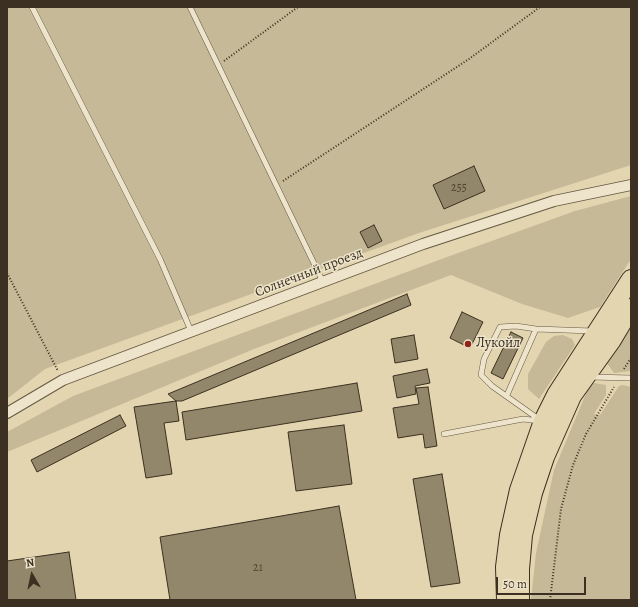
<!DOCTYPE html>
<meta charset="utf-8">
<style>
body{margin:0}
#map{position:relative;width:638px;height:607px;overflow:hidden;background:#e3d5af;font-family:Alegreya,serif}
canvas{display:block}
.frame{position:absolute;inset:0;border:8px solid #3b3021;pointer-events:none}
.north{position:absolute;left:12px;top:555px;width:40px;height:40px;-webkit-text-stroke:3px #ede4cb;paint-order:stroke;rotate:351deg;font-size:11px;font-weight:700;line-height:16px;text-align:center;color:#3b3021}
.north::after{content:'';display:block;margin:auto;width:14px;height:18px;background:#3b3021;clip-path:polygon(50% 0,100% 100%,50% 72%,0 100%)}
.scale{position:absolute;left:496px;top:577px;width:90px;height:18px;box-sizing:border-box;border:2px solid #3b3021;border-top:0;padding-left:5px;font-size:12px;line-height:14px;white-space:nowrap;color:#3b3021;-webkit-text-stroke:3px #ede4cb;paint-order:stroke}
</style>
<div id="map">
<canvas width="638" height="607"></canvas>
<div class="frame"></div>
<div class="north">N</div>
<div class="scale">50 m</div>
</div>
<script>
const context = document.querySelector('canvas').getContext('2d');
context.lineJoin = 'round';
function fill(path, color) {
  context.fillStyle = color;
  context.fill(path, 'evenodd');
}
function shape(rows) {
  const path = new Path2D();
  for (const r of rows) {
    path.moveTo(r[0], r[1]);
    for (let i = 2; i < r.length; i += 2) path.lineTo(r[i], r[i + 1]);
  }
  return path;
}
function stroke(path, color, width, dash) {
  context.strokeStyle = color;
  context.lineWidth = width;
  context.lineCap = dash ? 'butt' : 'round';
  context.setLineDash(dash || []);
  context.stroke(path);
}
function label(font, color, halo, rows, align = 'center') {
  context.font = font + ' Alegreya,serif';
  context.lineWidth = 3;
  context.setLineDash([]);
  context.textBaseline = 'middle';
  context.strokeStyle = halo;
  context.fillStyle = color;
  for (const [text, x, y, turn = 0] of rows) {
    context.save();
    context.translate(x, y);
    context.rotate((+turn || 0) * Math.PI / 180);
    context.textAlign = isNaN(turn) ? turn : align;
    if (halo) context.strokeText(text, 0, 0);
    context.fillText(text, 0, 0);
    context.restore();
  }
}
fill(shape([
 [7,7,631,7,631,165,419,233,45,369,7,399],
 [631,196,631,259,600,307,568,318,522,304,451,275,254,349,7,452,7,432,73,396,447,257,575,211],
 [631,326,631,371,614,373,606,362],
 [563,335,572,339,575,345,539,399,528,389,528,374,546,342,554,336],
 [594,383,606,385,606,395,594,414,600,415,619,386,623,385,631,387,631,600,531,600,536,553,554,470,590,384]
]), '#c6b997');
const building = shape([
 [474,166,485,191,444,209,433,185,474,166],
 [374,225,382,241,368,248,360,232,374,225],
 [407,294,411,305,182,401,176,401,168,394,407,294],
 [462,312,483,322,470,348,450,338,462,312],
 [511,332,523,338,503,379,491,373,511,332],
 [414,335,418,359,395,363,391,339,414,335],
 [427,369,430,383,415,386,416,394,397,398,393,376,427,369],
 [357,383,362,411,186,440,182,412,357,383],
 [428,387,437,446,425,448,423,434,398,438,393,408,419,404,416,388,428,387],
 [176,401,179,421,164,423,172,474,146,478,134,407,176,401],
 [120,415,126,426,37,472,31,460,120,415],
 [344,425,352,484,296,491,288,432,344,425],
 [442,474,460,583,431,587,413,479,442,474],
 [339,506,356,600,170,600,160,537,339,506],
 [69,552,76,600,7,600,7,561,69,552]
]);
fill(building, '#92866b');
stroke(building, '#3b3021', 1);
const lane = shape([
 [32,7,160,259,191,331],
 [190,7,323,282],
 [590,377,631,378],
 [507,395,536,329],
 [540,420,492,386,481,375,484,359,500,327,516,326,536,329,592,331],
 [444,434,523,419,540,421]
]);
const street = shape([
 [7,413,63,380,423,244,554,201,631,185]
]);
const highway = shape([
 [506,600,505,567,509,535,519,490,543,421,556,395,631,279],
 [520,600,520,569,523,535,533,493,545,457,572,396,612,340,631,308]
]);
stroke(lane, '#655944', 6);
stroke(street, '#655944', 12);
stroke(highway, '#3b3021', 20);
stroke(shape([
 [224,61,298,7],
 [283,181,469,59,540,7],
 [7,273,58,371],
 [624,369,631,358],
 [550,600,561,509,573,465,586,434,614,387]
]), '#3b3021', 2, [1, 2]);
stroke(lane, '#ede4cb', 5);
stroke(street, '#ede4cb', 10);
stroke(highway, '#e3d5af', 18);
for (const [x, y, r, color] of [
 [468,344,4,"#8f2418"]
]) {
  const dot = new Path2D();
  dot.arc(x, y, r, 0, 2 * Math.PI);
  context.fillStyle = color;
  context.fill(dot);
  stroke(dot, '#ede4cb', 1.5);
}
label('12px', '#514634', null, [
 ["255",459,188],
 ["21",258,568]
]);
label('14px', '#3b3021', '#ede4cb', [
 ["Солнечный проезд",309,273,-21]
]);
label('14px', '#3b3021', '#ede4cb', [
 ["Лукойл",476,344]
], 'left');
</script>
